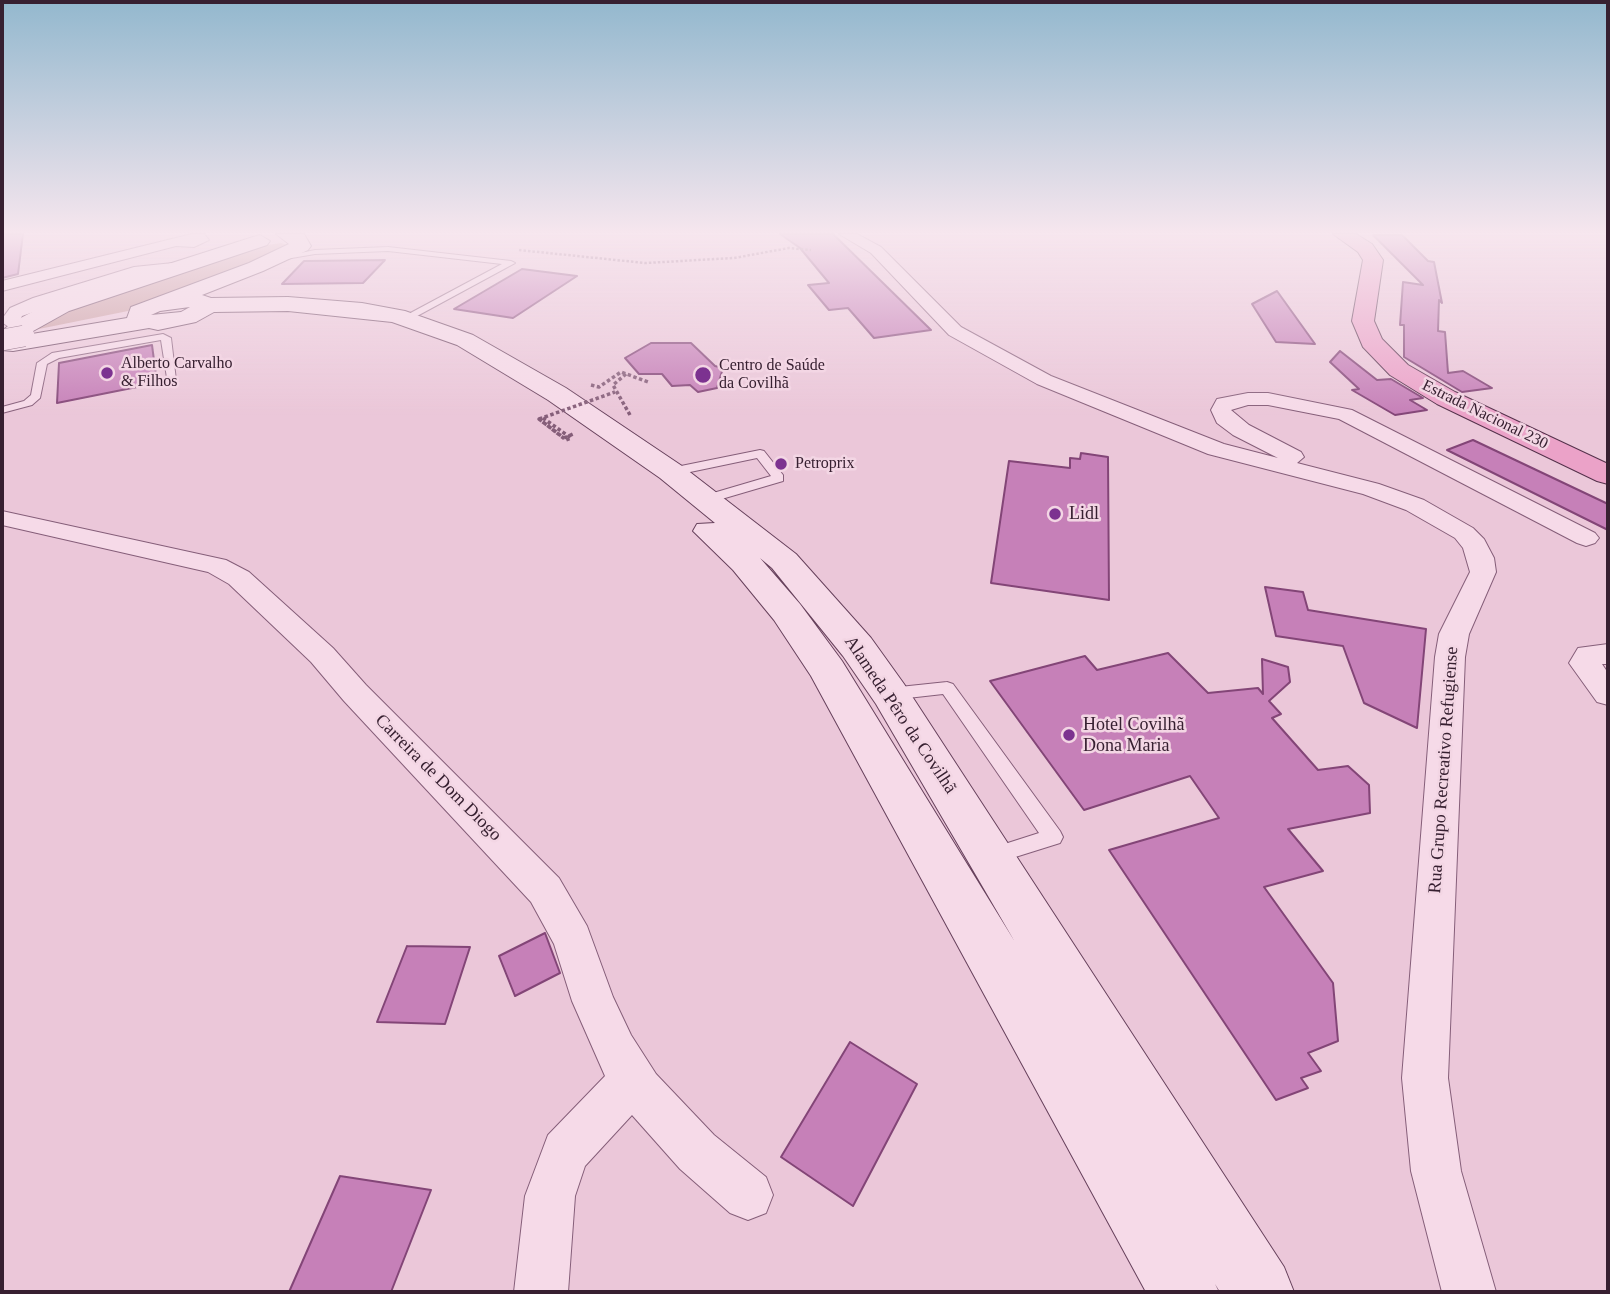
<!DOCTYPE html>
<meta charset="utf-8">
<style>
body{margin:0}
#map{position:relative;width:1610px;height:1294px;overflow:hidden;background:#ebc7d9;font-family:"Times New Roman",serif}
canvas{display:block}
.frame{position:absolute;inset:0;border:4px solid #372031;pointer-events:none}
</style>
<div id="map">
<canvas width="1610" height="1294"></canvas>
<div class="frame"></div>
</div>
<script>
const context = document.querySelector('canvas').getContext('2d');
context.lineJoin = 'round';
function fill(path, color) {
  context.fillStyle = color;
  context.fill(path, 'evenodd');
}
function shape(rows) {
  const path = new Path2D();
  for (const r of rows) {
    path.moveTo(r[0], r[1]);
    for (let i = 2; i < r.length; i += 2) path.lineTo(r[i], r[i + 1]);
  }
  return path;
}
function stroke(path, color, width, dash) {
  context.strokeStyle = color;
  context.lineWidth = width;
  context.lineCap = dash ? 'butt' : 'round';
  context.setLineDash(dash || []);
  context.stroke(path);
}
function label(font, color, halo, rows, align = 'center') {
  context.font = font + ' "Times New Roman",serif';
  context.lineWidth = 5;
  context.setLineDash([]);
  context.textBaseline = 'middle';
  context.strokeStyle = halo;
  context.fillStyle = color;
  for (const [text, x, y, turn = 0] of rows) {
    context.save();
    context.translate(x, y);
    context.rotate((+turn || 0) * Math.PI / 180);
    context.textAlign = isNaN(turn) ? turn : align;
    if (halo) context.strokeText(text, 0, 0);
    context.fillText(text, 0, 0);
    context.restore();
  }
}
fill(shape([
 [281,243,288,245,226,275,128,311,29,331,55,315,260,246]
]), '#c99ca0');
const building = shape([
 [2,234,23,234,18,274,2,278,2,234],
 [780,234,833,234,931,330,874,338,848,308,829,310,808,285,829,283,800,248,780,234],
 [1373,235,1402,235,1428,261,1434,262,1442,303,1439,300,1438,331,1445,332,1448,373,1463,371,1492,388,1462,392,1404,357,1404,325,1400,325,1403,282,1423,285,1373,235],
 [385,260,363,283,282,284,304,261,385,260],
 [522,269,577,276,513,318,454,309,522,269],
 [1277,291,1315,344,1276,342,1252,304,1277,291],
 [651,343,691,343,715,366,723,368,717,388,698,392,690,385,672,386,662,374,639,374,625,358,651,343],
 [152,345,157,383,57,403,59,363,152,345],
 [1340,351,1377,380,1391,379,1423,398,1410,400,1427,410,1395,415,1352,390,1359,389,1330,362,1340,351],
 [1473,440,1608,504,1608,530,1447,450,1473,440],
 [1081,453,1108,457,1109,600,991,583,1009,461,1070,468,1070,458,1080,459,1081,453],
 [1265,587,1303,592,1308,610,1426,629,1417,728,1364,703,1343,646,1276,636,1265,587],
 [1168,653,1208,693,1258,688,1263,694,1262,659,1288,667,1290,682,1269,701,1281,714,1272,718,1318,770,1348,766,1369,785,1370,813,1288,829,1323,871,1264,887,1333,983,1338,1041,1308,1053,1321,1071,1301,1078,1308,1088,1276,1100,1109,850,1219,818,1190,776,1084,810,990,681,1085,656,1097,670,1168,653],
 [545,933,560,973,515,996,499,956,545,933],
 [407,946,470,947,445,1024,377,1022,407,946],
 [850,1042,917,1084,853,1206,781,1157,850,1042],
 [340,1176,431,1190,391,1292,289,1292,340,1176]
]);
fill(building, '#c680b8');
stroke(building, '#834577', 2);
const lane = shape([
 [388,247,511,261,515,263,406,322,403,321,403,317,502,264,388,251,315,254,280,260,276,258,315,250,388,247],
 [163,334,171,338,176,380,167,378,161,340,59,358,47,364,40,398,32,405,2,413,2,407,24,401,31,395,37,363,52,353,163,334],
 [760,450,764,451,783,475,783,481,708,503,703,502,703,496,771,476,757,458,671,476,665,472,671,468,760,450],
 [947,682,953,684,1060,831,1063,837,1060,843,993,864,986,862,983,856,986,850,1039,833,943,694,890,700,884,698,882,694,884,690,890,688,947,682]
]);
const street = shape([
 [192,234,204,234,209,240,194,247,176,246,2,291,2,281,192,234],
 [839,234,857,234,881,247,961,327,1051,376,1224,444,1278,458,1233,435,1217,423,1211,410,1217,399,1248,393,1268,393,1352,410,1595,533,1599,538,1595,543,1586,546,1577,543,1339,419,1268,405,1248,405,1231,410,1249,425,1301,452,1304,457,1297,463,1379,484,1424,500,1473,528,1484,539,1494,558,1496,572,1469,634,1465,657,1448,1078,1461,1171,1496,1292,1442,1292,1411,1171,1402,1078,1435,657,1439,634,1470,572,1463,548,1455,538,1406,510,1363,494,1208,454,1037,384,949,335,871,253,839,234],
 [173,263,181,268,179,271,142,275,22,316,20,320,30,327,27,331,15,331,3,323,2,319,10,308,33,298,134,267,173,263],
 [2,511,226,560,249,572,333,648,366,685,559,878,587,926,613,997,631,1035,656,1074,714,1135,766,1177,773,1195,766,1213,748,1220,730,1213,680,1169,632,1115,585,1166,575,1196,568,1292,514,1292,525,1196,548,1135,605,1076,572,1001,554,944,531,902,344,701,311,662,229,584,208,572,2,525,2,511],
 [1608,644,1608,664,1602,664,1608,673,1608,705,1597,702,1569,663,1578,648,1608,644]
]);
const secondary = shape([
 [276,234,304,234,311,246,308,250,263,271,202,295,211,298,288,297,362,303,405,311,473,335,566,388,682,466,796,554,871,638,904,684,1284,1267,1294,1292,1220,1292,1215,1284,1219,1292,1146,1292,811,676,774,620,733,570,693,531,697,524,715,523,660,478,548,400,457,345,392,322,288,311,214,312,196,322,158,330,149,328,13,351,2,350,2,331,13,322,53,301,253,237,260,235,270,241,267,245,69,311,26,335,127,318,131,307,249,263,289,244,276,234],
 [190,307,181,312,151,315,160,311,190,307],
 [760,558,772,568,843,656,876,704,1015,942,842,661,800,604,760,558]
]);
const primary = shape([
 [1333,234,1356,234,1372,244,1383,260,1374,321,1382,339,1408,365,1455,392,1608,464,1608,484,1597,481,1437,404,1390,375,1363,347,1352,321,1363,260,1358,252,1333,234]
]);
stroke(lane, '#855e79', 2);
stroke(street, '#855e79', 2);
stroke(secondary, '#67415c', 2);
stroke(primary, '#54314b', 2);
stroke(shape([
 [519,250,645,263,734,258,789,248,811,250]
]), '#855e79', 2.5, [2.5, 2]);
stroke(shape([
 [626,374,613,385,630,415],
 [591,385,599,387,621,372,648,382],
 [564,438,573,434]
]), '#855e79', 3.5, [3.5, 2.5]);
fill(lane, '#f6dae8');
fill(street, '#f6dae8');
fill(secondary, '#f6dae8');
fill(primary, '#eba2c8');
const secondaryBridge = shape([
 [2,340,24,336]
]);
stroke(secondaryBridge, '#67415c', 22, []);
stroke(shape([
 [543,418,571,438,566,440,539,419,543,418],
 [539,419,564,438],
 [539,419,615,392]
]), '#855e79', 3.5, [3.5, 2.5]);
stroke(secondaryBridge, '#f6dae8', 21);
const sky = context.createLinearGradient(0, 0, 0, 415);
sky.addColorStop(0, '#93b8ce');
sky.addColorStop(0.56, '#f6e6ee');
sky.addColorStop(1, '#f6e6ee00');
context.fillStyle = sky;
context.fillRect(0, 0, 1610, 415);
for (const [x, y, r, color] of [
 [107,373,7,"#7c3290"],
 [703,375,9,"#7c3290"],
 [781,464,7,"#7c3290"],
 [1055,514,7,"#7c3290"],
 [1069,735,7,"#7c3290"]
]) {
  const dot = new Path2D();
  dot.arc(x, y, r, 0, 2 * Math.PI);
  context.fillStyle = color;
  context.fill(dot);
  stroke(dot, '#f3d6e4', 2.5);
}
label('16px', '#372031', '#f3d6e4', [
 ["Alberto Carvalho",121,364],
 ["& Filhos",121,382],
 ["Centro de Saúde",719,366],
 ["da Covilhã",719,384],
 ["Petroprix",795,464]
], 'left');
label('16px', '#372031', '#f3d6e4', [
 ["Estrada Nacional 230",1485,415,26]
]);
label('18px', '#372031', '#f3d6e4', [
 ["Lidl",1069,514],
 ["Hotel Covilhã",1083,725],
 ["Dona Maria",1083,746]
], 'left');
label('18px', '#372031', '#f3d6e4', [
 ["Alameda Pêro da Covilhã",900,715,56],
 ["Rua Grupo Recreativo Refugiense",1444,770,-86],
 ["Carreira de Dom Diogo",438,778,45]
]);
</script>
